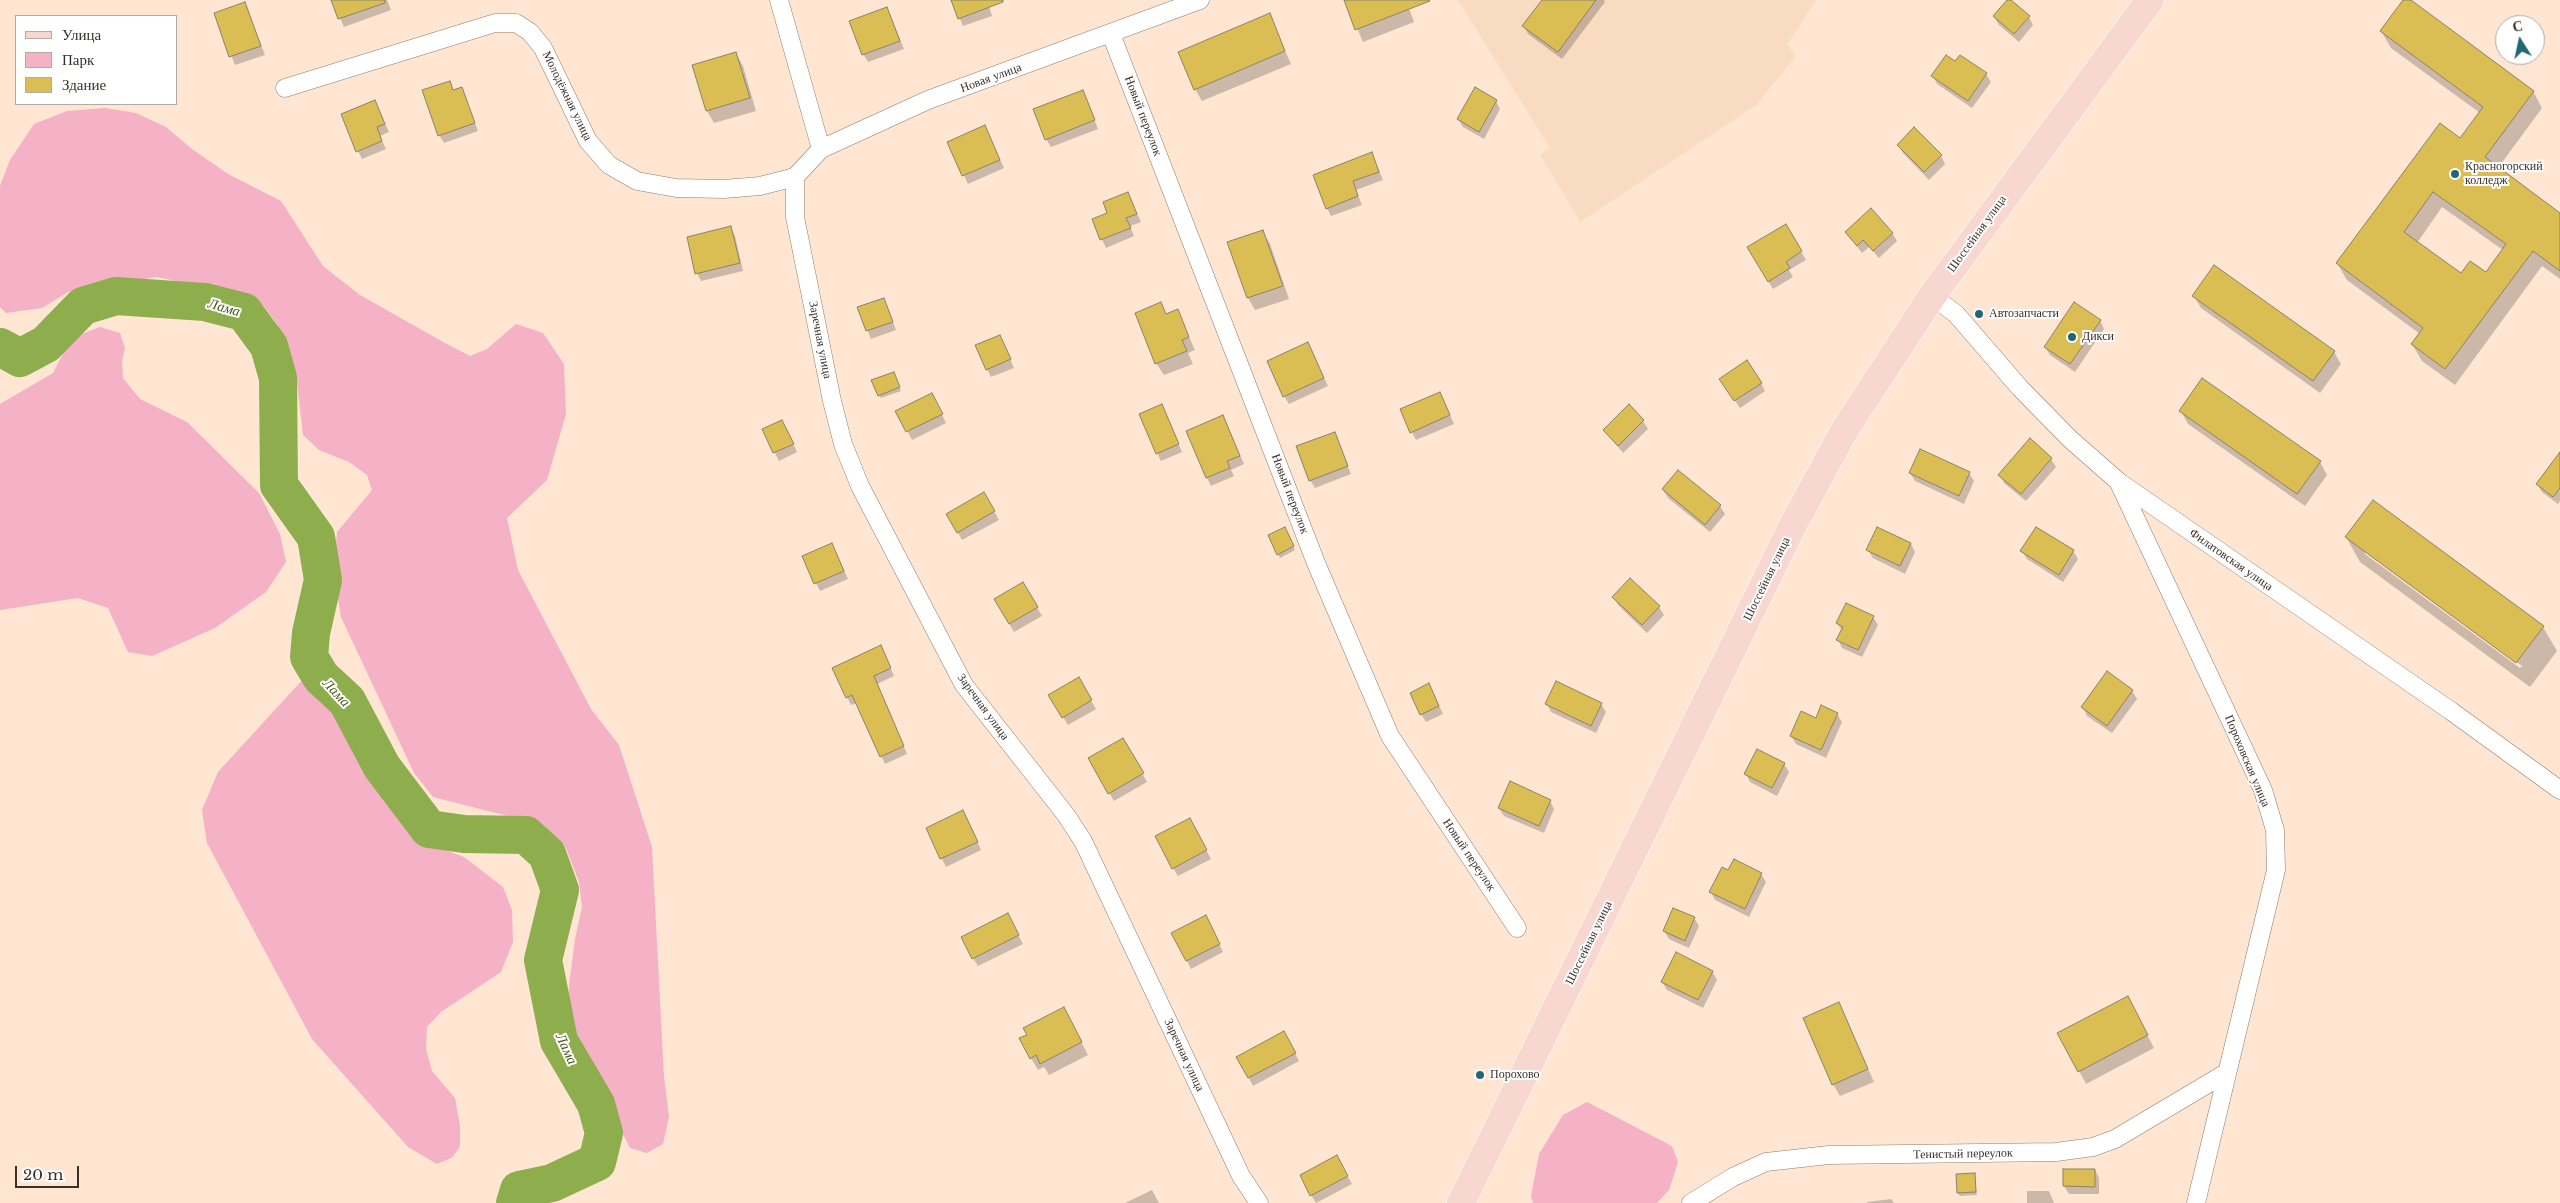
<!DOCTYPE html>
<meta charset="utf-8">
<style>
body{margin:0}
#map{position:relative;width:2560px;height:1203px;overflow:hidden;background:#fee6d2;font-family:"Libre Baskerville",serif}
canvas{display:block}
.legend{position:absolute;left:15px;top:15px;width:162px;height:90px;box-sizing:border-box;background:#fff;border:1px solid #b0aca9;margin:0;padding:6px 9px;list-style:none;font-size:15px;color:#3a3029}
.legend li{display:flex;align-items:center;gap:10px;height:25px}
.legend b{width:25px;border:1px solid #b0aca9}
.north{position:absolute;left:2495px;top:15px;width:50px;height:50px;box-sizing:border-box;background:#fff;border:1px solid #b0aca9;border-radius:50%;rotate:350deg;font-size:14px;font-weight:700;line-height:20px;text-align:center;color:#3a3029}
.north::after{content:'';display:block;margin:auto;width:18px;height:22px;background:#236678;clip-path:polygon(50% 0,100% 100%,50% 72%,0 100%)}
.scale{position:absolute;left:15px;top:1166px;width:64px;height:22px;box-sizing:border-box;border:2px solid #3a3029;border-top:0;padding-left:6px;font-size:15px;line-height:18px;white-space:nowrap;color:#3a3029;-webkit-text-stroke:4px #fff;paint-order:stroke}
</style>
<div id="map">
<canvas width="2560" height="1203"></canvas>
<ul class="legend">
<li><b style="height:6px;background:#f9d7d1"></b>Улица</li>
<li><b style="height:14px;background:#f5b1c5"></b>Парк</li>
<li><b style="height:14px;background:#dbbe53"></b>Здание</li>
</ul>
<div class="north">С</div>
<div class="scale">20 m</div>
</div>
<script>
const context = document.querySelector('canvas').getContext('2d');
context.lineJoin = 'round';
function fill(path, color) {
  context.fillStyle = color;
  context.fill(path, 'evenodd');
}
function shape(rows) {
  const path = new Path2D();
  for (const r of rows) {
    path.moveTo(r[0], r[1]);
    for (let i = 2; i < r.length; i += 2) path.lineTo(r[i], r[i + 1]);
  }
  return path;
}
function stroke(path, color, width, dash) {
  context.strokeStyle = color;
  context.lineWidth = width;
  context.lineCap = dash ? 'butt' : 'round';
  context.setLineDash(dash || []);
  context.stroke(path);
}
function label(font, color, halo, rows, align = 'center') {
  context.font = font + ' "Libre Baskerville",serif';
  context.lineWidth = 4;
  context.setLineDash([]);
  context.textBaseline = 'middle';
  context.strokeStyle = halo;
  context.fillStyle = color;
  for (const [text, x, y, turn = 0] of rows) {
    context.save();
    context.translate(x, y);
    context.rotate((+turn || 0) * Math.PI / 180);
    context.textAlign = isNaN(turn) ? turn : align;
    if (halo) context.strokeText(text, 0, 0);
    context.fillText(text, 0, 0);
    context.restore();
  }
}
fill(shape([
 [1458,0,1816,0,1787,45,1796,56,1756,105,1580,222,1540,154,1550,148]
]), '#f9dbc2');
fill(shape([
 [105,108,136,113,166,127,192,149,228,174,281,201,323,266,360,295,445,343,470,356,487,349,516,324,543,333,564,364,566,414,547,480,507,518,518,570,591,709,619,745,652,847,664,1077,669,1117,663,1144,647,1153,630,1148,579,1046,569,1016,569,985,575,939,582,907,579,882,566,848,543,825,433,797,414,773,341,617,334,574,337,532,372,490,367,475,349,462,319,450,303,435,297,383,277,324,263,305,223,290,156,277,68,292,42,308,6,313,0,307,0,186,10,160,34,124,67,111],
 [100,327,120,333,125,348,122,361,123,378,140,399,187,422,259,493,280,534,286,562,266,592,215,628,152,656,128,652,108,608,78,598,0,610,0,404,53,373,71,338],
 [304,678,315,682,335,704,356,747,409,826,438,847,464,857,503,887,512,910,513,942,501,972,441,1012,427,1027,426,1049,432,1071,455,1098,460,1126,460,1146,453,1157,437,1164,408,1147,312,1039,207,843,202,810,218,772],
 [1587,1102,1672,1146,1678,1162,1669,1190,1657,1203,1533,1203,1531,1196,1539,1154,1563,1115]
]), '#f5b1c5');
fill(shape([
 [332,0,387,0,391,10,344,27],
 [952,0,987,0,992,16,963,26],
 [1345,0,1406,0,1414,22,1363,42],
 [1543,0,1604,0,1605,2,1562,59,1528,34,1524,26],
 [2009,0,2029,17,2033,25,2019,42,1999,25,1994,17],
 [2404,0,2409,0,2533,91,2542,108,2498,168,2560,214,2560,279,2542,266,2455,385,2422,361,2412,344,2420,334,2347,280,2337,263,2460,140,2480,113,2391,48,2381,31],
 [2442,207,2503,250,2486,274,2461,274,2417,243],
 [245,3,265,55,235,65,215,14],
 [887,8,904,49,868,62,863,54],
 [1269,15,1291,64,1202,101,1195,89],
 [736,54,743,66,756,111,714,123,707,111,694,66],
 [1955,63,1986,74,1991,82,1972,108,1937,84,1933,76],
 [449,82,454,91,462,89,478,131,444,143,439,135],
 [1083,91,1098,129,1051,147,1046,139],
 [1496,101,1500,109,1484,139,1463,127,1458,119],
 [375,102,389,132,380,136,386,149,362,159,358,151],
 [985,127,1004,168,968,184,949,143],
 [1898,145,1941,156,1945,164,1929,180,1903,153],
 [1372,154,1383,180,1356,190,1362,205,1331,216,1327,208],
 [1128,194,1141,222,1130,226,1134,236,1106,248,1093,220,1109,214],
 [1785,225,1806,260,1789,270,1793,277,1773,289,1748,247],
 [731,228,735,236,743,271,701,281,697,273],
 [1263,232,1270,244,1289,299,1255,310,1248,298,1229,243],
 [1847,233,1892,233,1897,241,1879,258,1869,247,1862,253],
 [2194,296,2334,352,2341,364,2320,393,2201,308],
 [884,299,896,330,871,339,859,308],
 [1160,303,1167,315,1177,311,1195,350,1188,353,1193,364,1164,375,1156,363],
 [2100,320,2104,329,2075,372,2050,355,2045,347],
 [1004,344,1014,368,991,377,987,369],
 [1312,352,1328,386,1289,404,1284,396],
 [895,377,901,391,881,398,879,395],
 [1761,383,1765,391,1740,408,1726,387],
 [1444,401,1454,424,1416,440,1412,432],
 [936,402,946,423,912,440,897,411],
 [1162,406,1182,452,1161,461,1157,453],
 [2181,411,2320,462,2327,475,2305,506,2188,424],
 [1223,417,1244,464,1231,470,1234,476,1211,486,1207,478],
 [1643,421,1648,429,1623,453,1604,430],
 [786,429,797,452,779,461,763,430],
 [1334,433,1351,474,1315,488,1310,480],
 [2560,454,2560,501,2558,504,2542,492,2537,484],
 [2051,459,2056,467,2026,501,2004,483,2000,475],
 [1910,473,1969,473,1974,481,1964,504,1915,481],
 [1663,490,1720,506,1725,514,1710,532,1668,498],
 [984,493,999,520,962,540,948,514],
 [1284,528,1295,550,1280,558,1278,554],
 [1878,529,1911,544,1915,552,1905,574,1873,558,1868,550],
 [2346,537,2543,627,2557,651,2530,687,2360,562],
 [2365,551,2522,666,2520,668,2365,554],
 [2022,551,2073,551,2078,559,2063,582,2027,559],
 [836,552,848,579,820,591,803,557],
 [1630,580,1659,607,1664,615,1647,633,1618,605,1614,597],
 [1023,583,1042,616,1014,632,995,599],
 [1873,617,1878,625,1862,657,1842,648,1838,640,1842,631,1837,623],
 [885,655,894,676,877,684,907,754,885,764,857,703,851,705,847,697],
 [1078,679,1096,709,1068,725,1050,695],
 [2132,691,2137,699,2112,733,2087,716,2083,708],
 [1433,693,1443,714,1426,722,1421,714],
 [1547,704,1601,704,1606,712,1596,733,1551,712],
 [1837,714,1842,722,1826,758,1796,744,1791,736],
 [1123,739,1147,782,1114,801,1089,759],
 [1784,764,1789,772,1777,796,1750,782,1746,774],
 [1550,801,1554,809,1544,833,1504,816,1499,808],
 [967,820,981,850,946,867,927,829],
 [1194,828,1211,859,1178,876,1173,868],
 [1761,874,1766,882,1749,917,1715,900,1711,892],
 [1694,918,1699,926,1689,948,1669,939,1664,931],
 [1012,923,1023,944,978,966,973,958],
 [1210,925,1223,952,1191,969,1173,933],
 [1712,971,1717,980,1703,1008,1667,990,1662,982],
 [1839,1004,1874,1082,1840,1096,1833,1084],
 [2134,1010,2154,1048,2086,1084,2059,1033],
 [1070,1020,1088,1055,1049,1075,1044,1067,1038,1070,1031,1058],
 [1284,1033,1299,1061,1253,1086,1238,1057],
 [1341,1165,1352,1184,1316,1203,1311,1195],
 [2064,1170,2095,1170,2099,1178,2099,1194,2069,1194,2064,1186],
 [1974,1174,1977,1195,1960,1196,1958,1193],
 [1152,1190,1159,1203,1125,1203],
 [2027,1191,2049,1191,2054,1203,2027,1203],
 [1891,1199,1894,1203,1867,1203,1867,1202]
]), '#0003');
stroke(shape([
 [0,347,20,358,46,344,83,306,116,296,205,302,244,312,269,346,278,378,279,485,316,537,323,580,311,633,309,657,321,677,347,701,382,767,429,829,464,834,526,835,547,854,560,890,543,960,559,1041,596,1104,604,1133,597,1162,552,1183,519,1190,515,1203]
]), '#8eae4e', 38);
const building = shape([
 [331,0,385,0,385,3,338,19,331,0],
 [951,0,1003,0,1003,2,958,19,951,0],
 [1344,0,1429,0,1430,1,1355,30,1344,0],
 [1542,0,1596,0,1558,52,1522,26,1542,0],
 [2007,0,2011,0,2030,16,2014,34,1993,16,2007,0],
 [2403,0,2411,0,2534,91,2485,157,2560,213,2560,271,2533,251,2445,369,2411,344,2423,328,2336,263,2440,123,2460,138,2483,107,2380,31,2403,0],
 [2433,192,2506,244,2486,272,2470,261,2461,273,2404,232,2433,192],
 [245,2,261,46,229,57,214,13,245,2],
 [887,7,900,41,862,55,849,21,887,7],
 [1270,13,1285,51,1194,90,1178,52,1270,13],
 [736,52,750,98,706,111,692,65,736,52],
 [1946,55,1955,61,1960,55,1987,73,1968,101,1931,76,1946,55],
 [450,81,453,90,462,87,475,123,438,136,422,90,450,81],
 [1475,87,1497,100,1479,132,1457,119,1475,87],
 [1083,90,1095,120,1045,140,1033,109,1083,90],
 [375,100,385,124,377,127,382,141,356,152,341,114,375,100],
 [985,125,1000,160,962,176,947,142,985,125],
 [1914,127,1942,155,1924,172,1897,145,1914,127],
 [1372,152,1379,172,1353,181,1358,196,1326,209,1313,175,1372,152],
 [1128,192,1137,214,1126,218,1131,228,1100,240,1092,219,1107,213,1103,202,1128,192],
 [1871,208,1893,233,1873,251,1863,240,1857,246,1845,232,1871,208],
 [1786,224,1802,251,1786,262,1790,268,1768,282,1747,247,1786,224],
 [731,226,740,263,695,274,687,237,731,226],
 [1263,230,1283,286,1247,298,1227,242,1263,230],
 [2214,265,2335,351,2313,381,2192,296,2214,265],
 [884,298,893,322,866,331,857,307,884,298],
 [1161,302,1166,314,1178,309,1189,337,1182,340,1187,351,1155,364,1135,313,1161,302],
 [2074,302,2101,320,2070,364,2044,347,2074,302],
 [1000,335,1011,359,986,370,975,345,1000,335],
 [1308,342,1324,378,1283,397,1267,361,1308,342],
 [1747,360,1762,383,1734,401,1719,379,1747,360],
 [894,372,900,387,878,396,871,380,894,372],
 [2202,378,2321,461,2297,494,2179,411,2202,378],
 [1440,392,1450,415,1410,433,1400,409,1440,392],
 [932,393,943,414,906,432,895,411,932,393],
 [1162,404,1179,444,1156,454,1139,414,1162,404],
 [1629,404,1644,420,1618,446,1603,430,1629,404],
 [1223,415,1240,456,1227,461,1230,468,1206,478,1186,431,1223,415],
 [782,420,794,444,773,453,762,429,782,420],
 [1335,432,1348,466,1309,481,1296,446,1335,432],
 [2030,438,2052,458,2021,494,1998,475,2030,438],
 [1920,449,1970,472,1959,496,1909,473,1920,449],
 [2560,452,2560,488,2553,497,2536,484,2560,452],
 [1678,470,1721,505,1705,525,1662,489,1678,470],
 [984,492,995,511,957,533,946,514,984,492],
 [2373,500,2544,626,2516,663,2345,537,2373,500],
 [1285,527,1294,546,1277,555,1268,535,1285,527],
 [1877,527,1911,543,1900,566,1866,550,1877,527],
 [2036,527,2074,550,2059,575,2020,551,2036,527],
 [832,543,844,571,814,584,802,556,832,543],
 [1630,578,1660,606,1642,625,1612,597,1630,578],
 [1023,582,1038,607,1009,624,994,599,1023,582],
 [1846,603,1874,616,1858,650,1836,640,1843,627,1836,623,1846,603],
 [881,645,891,668,874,676,904,746,880,757,852,695,846,698,832,668,881,645],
 [2107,671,2133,690,2107,726,2081,707,2107,671],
 [1079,677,1092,700,1062,718,1048,695,1079,677],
 [1556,681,1602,703,1591,726,1545,704,1556,681],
 [1429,683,1439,706,1420,715,1410,693,1429,683],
 [1821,705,1838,713,1821,750,1790,736,1801,711,1816,718,1821,705],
 [1123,738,1144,773,1108,794,1088,758,1123,738],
 [1757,749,1785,763,1772,788,1744,774,1757,749],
 [1510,781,1551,800,1539,826,1498,808,1510,781],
 [963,810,978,842,940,859,926,828,963,810],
 [1190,818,1207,850,1172,869,1155,836,1190,818],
 [1734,859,1762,873,1745,909,1709,892,1722,867,1728,870,1734,859],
 [1673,908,1695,917,1685,941,1663,931,1673,908],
 [1008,913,1019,935,972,959,961,937,1008,913],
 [1206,915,1220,944,1186,961,1171,933,1206,915],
 [1676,952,1713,971,1698,1000,1661,982,1676,952],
 [2128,996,2148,1035,2078,1072,2057,1033,2128,996],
 [1839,1002,1868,1069,1832,1085,1803,1018,1839,1002],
 [1064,1007,1082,1042,1040,1064,1036,1055,1030,1059,1019,1038,1027,1035,1023,1028,1064,1007],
 [1284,1031,1296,1053,1248,1078,1236,1057,1284,1031],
 [1337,1155,1348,1176,1310,1196,1300,1175,1337,1155],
 [2063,1169,2095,1169,2095,1187,2063,1186,2063,1169],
 [1975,1173,1976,1192,1957,1193,1956,1174,1975,1173]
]);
fill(building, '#dbbe53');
stroke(building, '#8a8269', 1);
const street = shape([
 [779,0,821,149],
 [1111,34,1316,563,1390,736,1517,928],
 [285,88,495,23,516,23,530,32,543,48,588,141,609,165,637,181,676,188,724,189,760,186,795,177],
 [795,177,795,217,832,401,843,444,860,486,964,685,1066,815,1083,841,1241,1176,1259,1203],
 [795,177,821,149,928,100,1200,0],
 [1932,296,1956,314,2020,388,2070,439,2119,482,2451,711,2560,790],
 [2119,483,2263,790,2275,830,2276,870,2196,1203],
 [1691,1203,1733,1177,1766,1162,1829,1155,2056,1152,2093,1147,2115,1139,2226,1073]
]);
const primary = shape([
 [1461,1203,1793,525,1844,431,1932,296,2150,0]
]);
stroke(street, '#917b69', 19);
stroke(primary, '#fff', 29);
stroke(street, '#fff', 18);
stroke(primary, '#f9d7d1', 28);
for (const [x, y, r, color] of [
 [2455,174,5,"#236678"],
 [1979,314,5,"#236678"],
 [2072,337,5,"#236678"],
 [1480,1075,5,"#236678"]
]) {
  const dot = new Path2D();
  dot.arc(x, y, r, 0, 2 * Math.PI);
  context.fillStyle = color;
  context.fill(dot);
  stroke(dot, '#fff', 2);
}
label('12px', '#3a3029', '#fff', [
 ["Новая улица",991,78,-20],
 ["Молодёжная улица",567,96,64],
 ["Новый переулок",1143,116,69],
 ["Шоссейная улица",1977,234,-54],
 ["Заречная улица",820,340,79],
 ["Новый переулок",1290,494,69],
 ["Филатовская улица",2231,560,35],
 ["Шоссейная улица",1767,579,-64],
 ["Заречная улица",983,707,54],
 ["Пороховская улица",2247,761,67],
 ["Новый переулок",1469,855,56],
 ["Шоссейная улица",1589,943,-64],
 ["Заречная улица",1184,1055,65],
 ["Тенистый переулок",1963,1154,-1]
]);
label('12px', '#3a3029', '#fff', [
 ["Красногорский",2465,167],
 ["колледж",2465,181],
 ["Автозапчасти",1989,314],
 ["Дикси",2082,337],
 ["Порохово",1490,1075]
], 'left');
label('italic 14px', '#415510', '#fff', [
 ["Лама",224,308,16],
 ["Лама",336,693,47],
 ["Лама",566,1049,65]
]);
</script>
